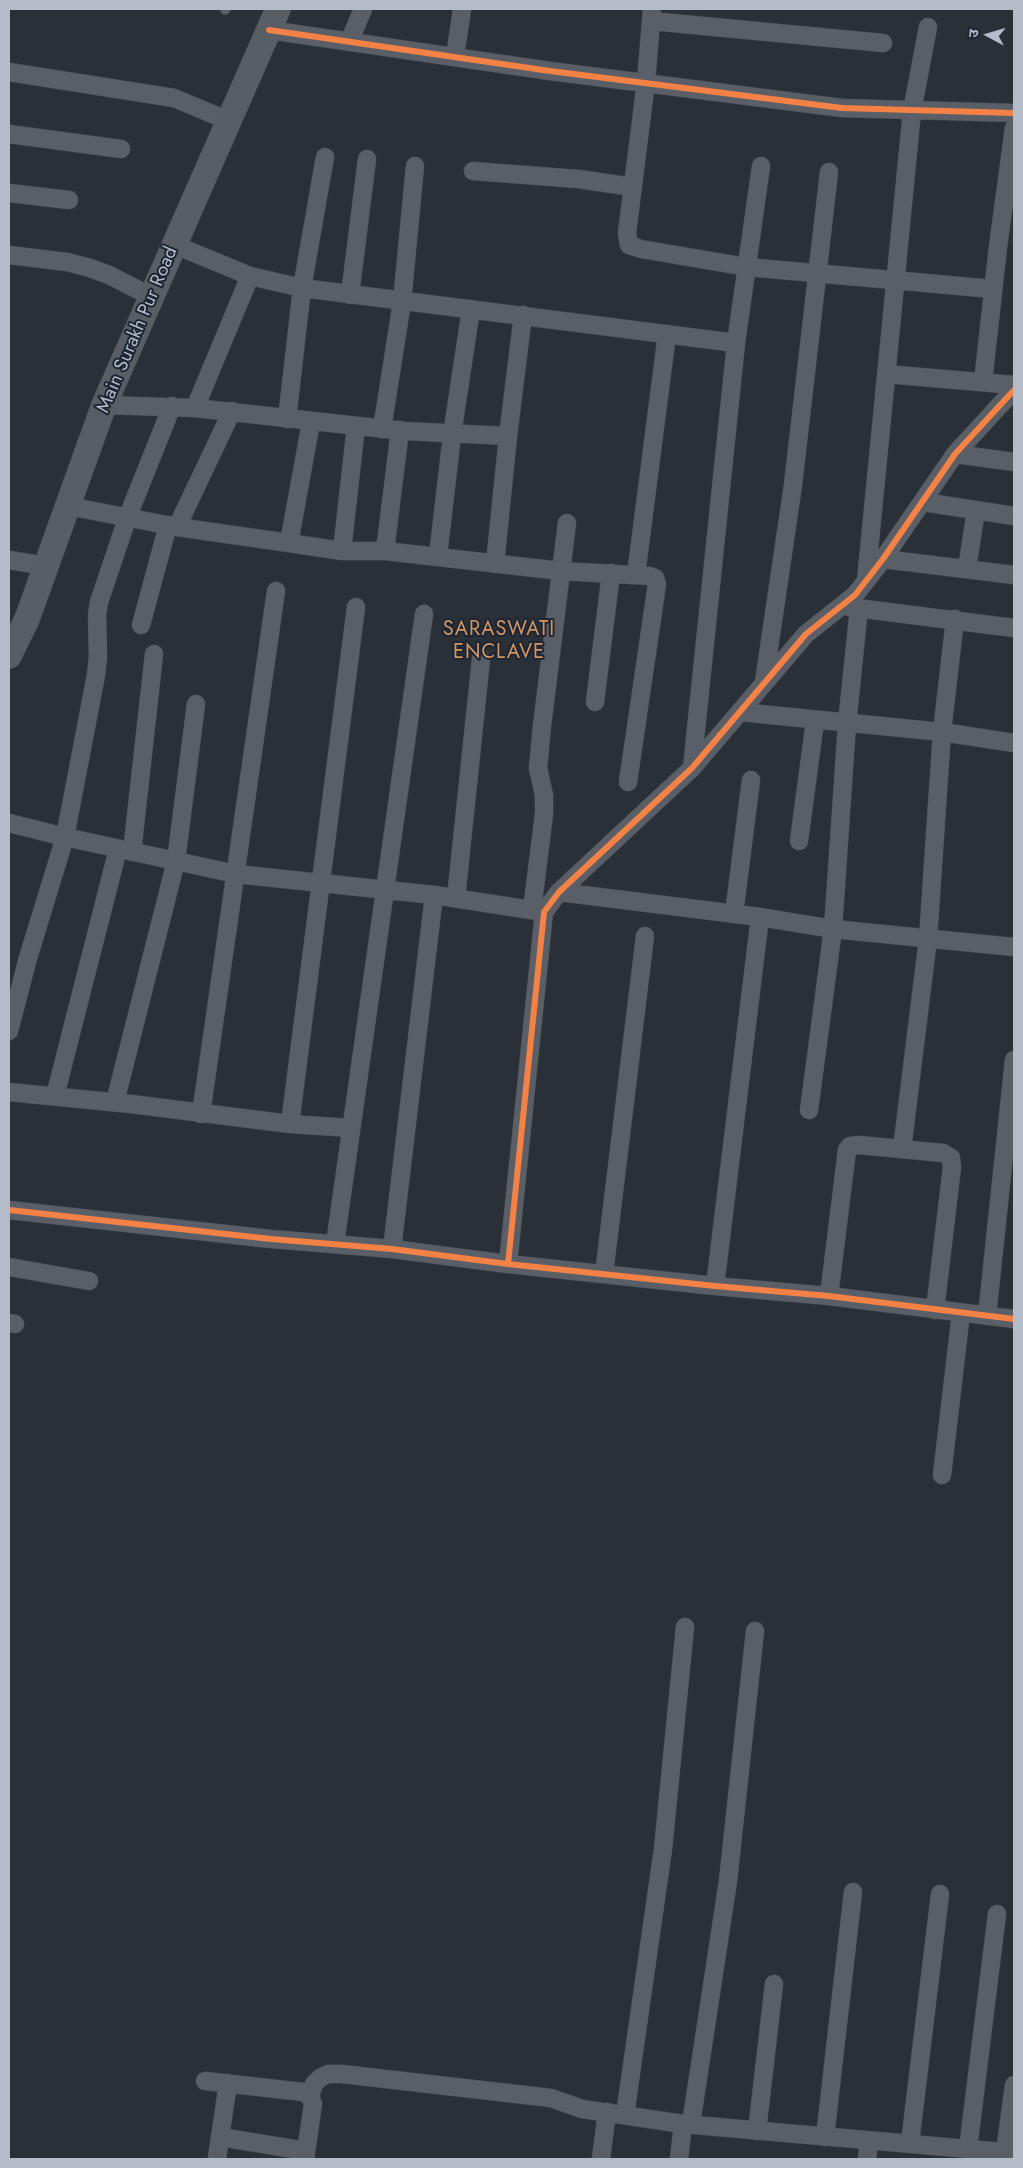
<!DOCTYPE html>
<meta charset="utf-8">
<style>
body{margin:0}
#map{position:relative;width:1023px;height:2168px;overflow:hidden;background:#2a3038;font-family:Jost,"Noto Sans Devanagari",sans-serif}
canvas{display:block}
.frame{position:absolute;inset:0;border:10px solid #b4bcc9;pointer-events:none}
.north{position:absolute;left:963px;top:10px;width:50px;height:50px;-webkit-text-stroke:4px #1d2633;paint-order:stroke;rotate:276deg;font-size:14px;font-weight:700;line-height:20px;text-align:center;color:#b4bcc9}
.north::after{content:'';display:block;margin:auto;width:18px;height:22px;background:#b4bcc9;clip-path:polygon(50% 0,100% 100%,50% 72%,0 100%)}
</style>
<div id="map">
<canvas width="1023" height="2168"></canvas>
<div class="frame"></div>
<div class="north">उ</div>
</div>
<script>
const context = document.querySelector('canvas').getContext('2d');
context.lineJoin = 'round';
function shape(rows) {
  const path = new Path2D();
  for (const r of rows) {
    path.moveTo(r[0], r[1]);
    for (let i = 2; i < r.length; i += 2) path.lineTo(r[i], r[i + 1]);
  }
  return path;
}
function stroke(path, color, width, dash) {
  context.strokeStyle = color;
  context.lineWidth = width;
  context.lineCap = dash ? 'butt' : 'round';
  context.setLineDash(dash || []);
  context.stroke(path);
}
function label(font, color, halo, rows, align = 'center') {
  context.font = font + ' Jost,sans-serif';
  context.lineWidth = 4;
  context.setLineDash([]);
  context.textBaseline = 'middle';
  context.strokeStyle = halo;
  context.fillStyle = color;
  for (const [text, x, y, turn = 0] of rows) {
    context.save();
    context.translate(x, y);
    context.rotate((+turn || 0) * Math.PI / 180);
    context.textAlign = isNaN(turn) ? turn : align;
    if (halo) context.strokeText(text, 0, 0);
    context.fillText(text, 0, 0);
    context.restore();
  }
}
const lane = shape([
 [225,10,226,9]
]);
const street = shape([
 [652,9,646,82,627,233,629,245,641,249,747,267,993,289],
 [651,21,883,43],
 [269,30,550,71,842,108,1014,113],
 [349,42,363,9],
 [455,57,462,9],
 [9,72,174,98,229,121],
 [9,134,121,149],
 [473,171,578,179,633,187],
 [9,193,69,200],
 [175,245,250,276,302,288,736,343],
 [9,255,67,262,90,268,109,275,152,297],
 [350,295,367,159],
 [886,374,1014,385],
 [983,382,998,247,1014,128],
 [104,405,195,408,404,431,508,436],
 [195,408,250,276],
 [287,419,302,288,325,157],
 [382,429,402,302,415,166],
 [955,454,1014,462],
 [923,502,1014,516],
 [68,506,177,527,289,543,311,422],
 [177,527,232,411],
 [289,543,342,551,385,551,561,571,650,576,655,578,657,584,628,782],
 [342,551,356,426],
 [385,551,400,430],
 [438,556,452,435,471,309],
 [883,559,1014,575],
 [9,560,46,566],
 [495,564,508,436,523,315],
 [967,569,976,510],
 [636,575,667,334],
 [866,581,912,111,928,27],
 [849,607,1014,628],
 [141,625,168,525],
 [764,682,793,485,829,172],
 [595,702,611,573],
 [740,712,942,732,1014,743],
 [692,768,736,343,761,166],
 [9,823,65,837,236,874,434,895,544,912],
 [799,841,815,721],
 [132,852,154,654],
 [559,892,760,917,833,929,1014,947],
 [456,898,481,659],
 [532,910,544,814,544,795,538,768,542,726,567,523],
 [734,914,751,780],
 [9,1031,28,958,65,837,96,675,98,657,97,615,99,602,128,516,172,406],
 [9,1092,131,1104,290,1124,351,1128],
 [55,1096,118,849],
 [115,1102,176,861,196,704],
 [809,1110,833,929,847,724,859,608],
 [201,1114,276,591],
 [290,1124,356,607],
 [902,1149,928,939,942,732,955,619],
 [9,1210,271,1239,392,1249,508,1264,715,1286,829,1296,1014,1319],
 [335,1244,424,614],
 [392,1249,434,895],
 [508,1264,544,912,559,892,692,768,806,634,855,595,883,559,955,454,1014,390],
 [9,1267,89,1281],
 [604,1274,645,936],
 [715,1286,760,917],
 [829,1296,847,1150,850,1146,859,1145,943,1153,951,1158,952,1167,935,1310],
 [987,1316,1014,1060],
 [9,1323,15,1324],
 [942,1475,961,1313],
 [205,2081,303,2092,310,2096,313,2104,305,2159],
 [310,2096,314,2084,320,2078,328,2074,342,2074,551,2098,582,2109,683,2124,1014,2153],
 [625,2115,663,1849,685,1627],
 [691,2124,728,1881,755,1631],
 [757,2131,774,1984],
 [220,2137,306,2151],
 [825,2137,853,1892],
 [910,2143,940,1894],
 [968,2149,997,1914],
 [1005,2152,1014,2085],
 [217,2158,228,2083],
 [601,2159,607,2112],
 [679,2159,683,2124],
 [867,2159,869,2141]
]);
const secondary = shape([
 [9,656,27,619,104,405,278,9]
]);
stroke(lane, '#484c53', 10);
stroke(street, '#484c53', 19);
stroke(secondary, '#484c53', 26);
stroke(lane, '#5a5e66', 9);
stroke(street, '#5a5e66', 18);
stroke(secondary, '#595d64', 25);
stroke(shape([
 [269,30,550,71,842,108,1014,113],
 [9,1210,271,1239,392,1249,508,1264,715,1286,829,1296,1014,1319],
 [508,1264,544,912,559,892,692,768,806,634,855,595,883,559,955,454,1014,390]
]), '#f48246', 6);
label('19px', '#b4bcc9', '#1d2633', [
 ["Main Surakh Pur Road",138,330,-67]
]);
context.letterSpacing = '1px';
label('20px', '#d59563', '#1d2633', [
 ["SARASWATI",499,630],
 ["ENCLAVE",499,653]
]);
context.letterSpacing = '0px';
</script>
